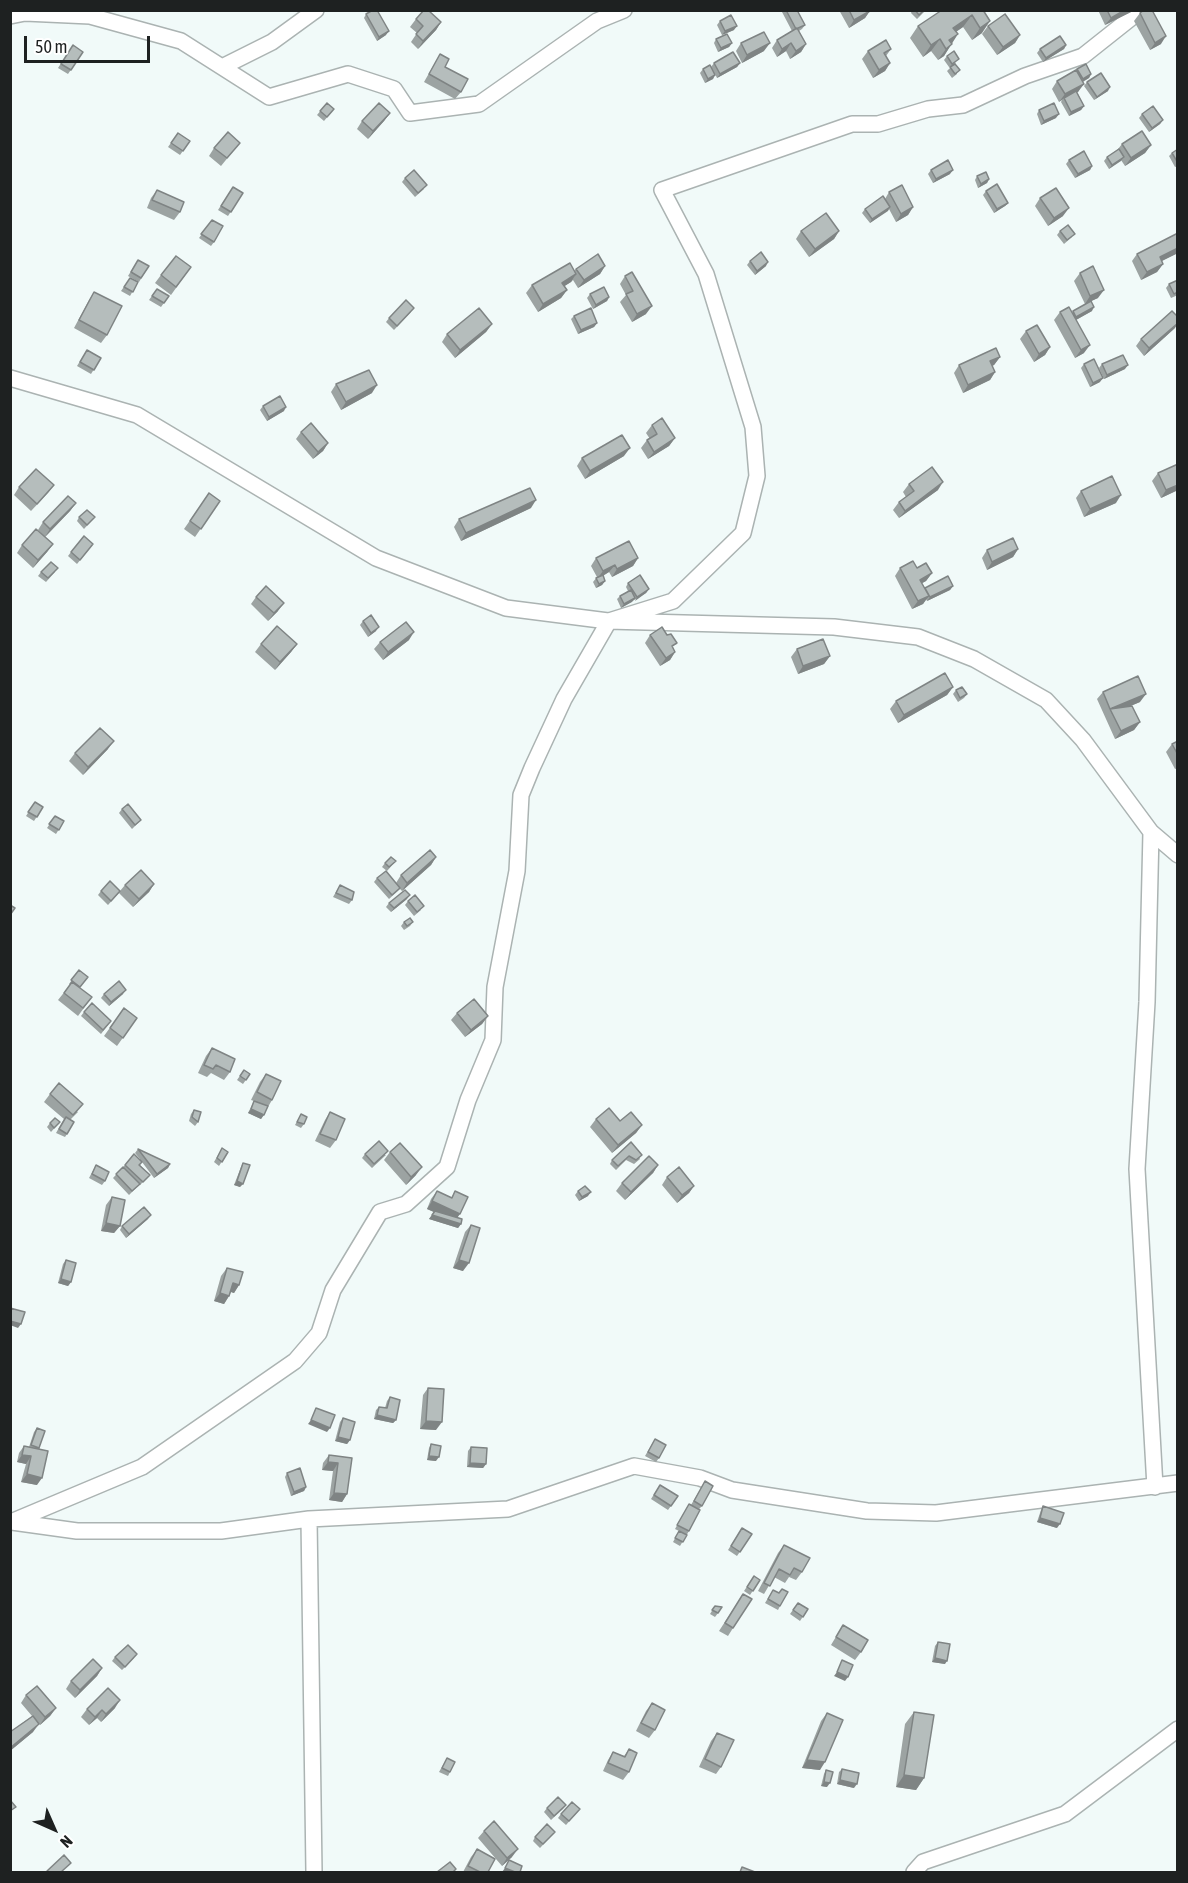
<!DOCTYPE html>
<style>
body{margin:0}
#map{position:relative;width:1188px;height:1883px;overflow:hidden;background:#f1faf9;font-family:"Asap Condensed",sans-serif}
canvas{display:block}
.frame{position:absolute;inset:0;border:12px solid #1e2121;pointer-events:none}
.north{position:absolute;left:24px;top:1799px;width:60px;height:60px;-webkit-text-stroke:4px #fff;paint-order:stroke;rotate:135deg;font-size:16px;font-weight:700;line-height:24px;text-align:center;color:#1e2121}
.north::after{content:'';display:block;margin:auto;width:21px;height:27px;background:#1e2121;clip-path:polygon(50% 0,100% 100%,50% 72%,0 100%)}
.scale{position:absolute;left:24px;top:36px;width:126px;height:27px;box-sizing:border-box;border:3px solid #1e2121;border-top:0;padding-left:8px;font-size:18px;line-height:21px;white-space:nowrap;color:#1e2121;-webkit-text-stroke:4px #fff;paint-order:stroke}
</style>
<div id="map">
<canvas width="1188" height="1883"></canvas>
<div class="frame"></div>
<div class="north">N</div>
<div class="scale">50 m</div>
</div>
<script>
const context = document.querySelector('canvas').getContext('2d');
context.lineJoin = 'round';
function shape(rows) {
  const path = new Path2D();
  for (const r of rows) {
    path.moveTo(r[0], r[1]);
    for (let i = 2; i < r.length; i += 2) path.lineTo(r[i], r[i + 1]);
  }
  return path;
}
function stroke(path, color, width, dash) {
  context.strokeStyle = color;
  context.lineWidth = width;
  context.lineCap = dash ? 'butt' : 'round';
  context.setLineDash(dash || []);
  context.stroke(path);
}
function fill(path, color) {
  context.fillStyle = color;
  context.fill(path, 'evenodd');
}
const street = shape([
 [10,16,25,13,90,16,181,41,269,97,348,74,394,89,410,113,479,104,597,21,624,10],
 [224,66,272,42,316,10],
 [10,378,137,415,376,558,506,608,608,621,834,627,918,637,974,659,1046,700,1083,740,1151,832,1178,855],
 [1151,832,1147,1002,1137,1169,1155,1487],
 [309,1519,314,1872],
 [11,1522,142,1467,295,1361,319,1333,333,1290,380,1212,406,1204,447,1167,468,1100,493,1040,495,987,517,871,521,795,532,768,564,699,609,621,673,601,743,533,757,476,753,427,706,274,662,190,852,124,878,124,928,109,963,105,1025,76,1083,56,1141,10],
 [12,1522,77,1531,221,1531,309,1519,508,1509,634,1466,700,1478,732,1490,867,1511,936,1513,1178,1483],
 [914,1872,923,1862,1065,1814,1178,1729]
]);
stroke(street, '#abb3b2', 18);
stroke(street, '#fff', 15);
fill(shape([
 [783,10,797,10,805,25,802,29,799,31,806,44,801,52,790,59,786,51,777,57,772,48,777,40,792,31,782,12],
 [839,10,870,10,865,18,849,28],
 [912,10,926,10,917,19,911,13],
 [942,10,986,10,984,13,982,33,972,40,963,27,956,32,952,43,944,56,938,60,931,51,923,57,910,38,918,26],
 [1098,10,1135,10,1105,25],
 [1140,13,1161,44,1150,50,1134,21],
 [366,14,386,35,377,41,364,18],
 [416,19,441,22,436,30,418,49,411,42,417,33,410,27],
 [720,21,734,30,722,35,717,25],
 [988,26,1020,35,1015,43,997,55,982,34],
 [716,39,732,43,729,47,718,52,714,43],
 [741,43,764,51,742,63,736,51],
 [73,45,83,52,68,74,58,68],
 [1066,45,1064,49,1043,62,1037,53,1040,49],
 [891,49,886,56,890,63,885,71,873,78,862,59,868,51],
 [440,54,445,67,461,92,455,99,424,82],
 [947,56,956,63,955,64,957,74,952,78,947,71,953,65,949,67,944,60],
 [714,63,740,63,737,67,717,78,715,74,713,79,705,83,700,73,703,69,711,67],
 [1077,69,1091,74,1089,78,1083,82,1078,92,1077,92,1084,106,1081,110,1069,116,1061,102,1062,100,1059,102,1052,89,1057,81],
 [1087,82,1108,91,1094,100,1084,86],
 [327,103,334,109,324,121,317,115],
 [1039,110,1056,118,1041,125,1037,114],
 [390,113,384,121,368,139,357,129,362,121],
 [1142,114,1163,120,1160,124,1149,132,1139,118],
 [178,133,190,141,180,155,168,147],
 [1122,144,1151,145,1145,153,1125,166,1121,160,1109,169,1104,161,1107,157,1118,149],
 [214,148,234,150,221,166,209,156],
 [1178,149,1178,166,1175,167,1169,156,1172,153],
 [1069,160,1092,166,1090,170,1075,178,1066,164],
 [931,170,950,174,933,183,928,174],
 [977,176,989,179,987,183,978,188,975,180],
 [405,178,424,189,415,197,402,182],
 [233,187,243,193,228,216,218,210],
 [157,190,180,212,174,220,147,208,151,198],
 [986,191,1008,203,1005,206,994,213,983,195],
 [889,192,913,207,908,215,896,222,889,209,870,223,862,213,865,209,885,199],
 [1040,198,1063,216,1048,226,1035,206],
 [212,220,214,242,211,246,199,238],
 [801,231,839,231,834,239,809,257,796,239],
 [1060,231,1072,237,1064,244,1057,235],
 [1178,253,1161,261,1163,264,1157,272,1141,280,1132,261,1137,254],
 [138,260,149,266,139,282,128,276],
 [750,261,766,266,755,275,747,265],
 [605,266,600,274,578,288,573,280,571,282,564,286,567,290,561,298,538,312,526,293,532,285,574,271,576,269],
 [191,267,171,295,155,283,161,275],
 [1080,273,1098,298,1091,301,1092,311,1076,320,1084,353,1075,358,1054,320,1060,312,1072,313,1085,304,1074,281],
 [625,276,646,314,632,322,620,302,626,295,620,284],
 [130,278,138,282,130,296,121,291],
 [1169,284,1178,295,1171,298,1166,288],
 [157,289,169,296,161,307,149,300],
 [94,292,107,335,101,343,74,328,89,300],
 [590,294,609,297,607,301,593,309,587,298],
 [411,312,394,330,386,322,389,318],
 [574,316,597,323,594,327,578,334,571,319],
 [492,324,486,332,455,358,442,342,447,334],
 [1175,328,1144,356,1136,346,1141,339],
 [1026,331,1050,347,1045,355,1034,362,1020,339],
 [87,350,101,358,91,374,77,366],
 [1000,357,994,365,992,366,995,372,990,380,963,393,954,373,959,365],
 [1084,364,1100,382,1090,387,1081,368],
 [1102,364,1125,369,1104,379,1099,368],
 [336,384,372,393,341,410,331,392],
 [263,406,284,411,267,421,260,410],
 [652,425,675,438,669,446,648,459,641,448,647,440,650,439,646,433],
 [301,432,328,443,323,451,313,459,296,439],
 [624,456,585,479,577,466,582,458],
 [1158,473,1178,490,1161,498,1152,481],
 [909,484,938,490,899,518,893,510,899,502,906,497,903,492],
 [54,485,48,493,31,511,14,495,19,487],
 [1081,491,1116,503,1084,517,1076,498],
 [209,493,220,501,195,537,184,529],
 [76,503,70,511,45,537,38,530,43,522],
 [531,508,461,541,454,527,459,519],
 [79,517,95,517,84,529,77,521],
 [53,544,47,552,33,568,17,553,22,545],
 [90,548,77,564,68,556,71,552],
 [1018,549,1013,557,987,570,982,558,987,550],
 [596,558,638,558,633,566,612,577,609,572,603,576,605,581,602,585,596,588,593,582,597,577,591,566],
 [900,568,917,568,932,573,926,581,922,583,925,588,953,586,950,590,927,601,926,599,923,604,912,609,895,576],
 [41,572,55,572,46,582,38,576],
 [628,583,649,589,646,593,621,608,617,599,620,596,628,591,626,587],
 [256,597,278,611,268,621,251,604],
 [363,621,376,631,368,637,360,625],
 [650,635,673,648,675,652,670,660,660,666,645,643],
 [409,640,383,660,374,649,380,642],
 [261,644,297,644,291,652,275,670,255,652],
 [797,649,830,656,824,664,798,674,791,657],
 [953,687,947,695,898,723,890,709,896,701],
 [956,690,967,694,964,698,958,702,953,694],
 [1103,692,1140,702,1130,706,1140,722,1134,730,1115,739,1097,699],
 [1178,741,1178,768,1175,769,1166,752,1172,744],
 [108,749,83,775,69,761,75,753],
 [35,802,43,807,34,821,26,816],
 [122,809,141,820,132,829,119,813],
 [55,816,64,821,56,834,47,828],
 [436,857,431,865,402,891,400,889,389,899,374,882,377,878,396,883,401,875],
 [396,861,387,871,382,867,385,863],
 [154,884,149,892,133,907,119,893,108,905,98,895,101,891,120,891,125,885],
 [340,885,352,900,349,904,333,897],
 [407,899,391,912,386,907,389,903],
 [408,901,421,910,414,916,405,905],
 [404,922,413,922,410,926,404,930,401,926],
 [79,970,80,988,92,997,78,1016,58,1000,70,985,69,984],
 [104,994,123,994,109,1006,101,998],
 [124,1008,137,1018,117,1046,104,1036],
 [84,1012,108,1025,101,1034,81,1016],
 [457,1013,488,1016,482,1024,465,1037,451,1020],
 [212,1048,230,1072,224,1080,211,1073,207,1077,198,1073,206,1056],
 [244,1070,250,1074,243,1084,237,1080],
 [266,1074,272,1100,261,1119,248,1113,254,1101,251,1100,260,1082],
 [50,1094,78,1112,70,1120,67,1134,65,1137,56,1133,64,1119,44,1102],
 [194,1110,198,1122,195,1126,189,1121,191,1114],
 [330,1112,336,1140,330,1148,315,1141,325,1120],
 [301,1114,304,1124,301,1128,295,1125],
 [596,1119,620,1121,642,1125,636,1133,612,1153,590,1127],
 [60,1122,51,1132,47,1127,50,1123],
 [631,1142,640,1159,634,1164,626,1160,616,1170,610,1164,612,1160],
 [222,1148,228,1152,219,1166,214,1162],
 [138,1149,170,1164,168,1168,154,1178,142,1162,140,1165,150,1175,140,1185,139,1185,129,1195,113,1178,125,1165,140,1159,135,1153],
 [390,1152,416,1175,406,1185,384,1160],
 [365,1154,386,1155,372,1168,362,1158],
 [243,1163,240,1187,234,1185,241,1167],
 [96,1165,105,1181,102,1185,89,1178],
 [658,1165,653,1173,625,1200,616,1191,622,1183],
 [667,1177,694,1186,689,1193,677,1203,662,1185],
 [437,1191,451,1198,455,1191,457,1218,461,1224,458,1228,429,1219,434,1212,427,1209,431,1199],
 [578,1191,588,1196,579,1201,575,1195],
 [112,1197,120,1226,114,1233,101,1231,106,1205],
 [148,1219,126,1238,120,1230,122,1226],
 [471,1225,463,1271,453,1268,465,1232],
 [66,1260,71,1282,68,1286,58,1283,63,1264],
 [227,1268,239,1285,234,1293,231,1292,229,1296,224,1304,214,1301,221,1276],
 [428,1388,436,1430,420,1429,423,1395],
 [390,1397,396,1420,393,1423,374,1419,376,1410,379,1407,385,1408,387,1401],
 [343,1418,350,1440,347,1444,335,1441,340,1422],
 [37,1428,38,1449,37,1485,21,1482,26,1464,17,1462,19,1453,24,1446,29,1447,34,1432],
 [655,1439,659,1458,656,1462,645,1456],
 [431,1444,436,1461,427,1460,429,1448],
 [471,1447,486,1464,483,1468,467,1467,468,1451],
 [329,1455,352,1458,347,1494,342,1502,329,1500,333,1471,322,1470,323,1463],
 [287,1473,306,1487,304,1491,291,1496,285,1477],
 [705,1481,702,1506,699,1509,691,1505],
 [660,1485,678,1496,668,1510,651,1499],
 [689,1504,689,1531,680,1546,673,1542,679,1531,675,1529],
 [1043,1506,1057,1528,1037,1522,1041,1510],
 [742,1528,752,1534,737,1556,728,1550],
 [784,1545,802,1572,796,1580,789,1577,785,1583,774,1577,764,1594,758,1591,778,1553],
 [754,1576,760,1580,750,1595,744,1591],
 [773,1590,780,1606,778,1610,765,1603],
 [743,1594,733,1628,728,1636,719,1631],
 [798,1603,808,1609,800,1621,790,1614],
 [715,1606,718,1613,715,1617,710,1614],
 [843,1625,861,1652,855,1660,831,1645],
 [938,1642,945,1664,932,1662,935,1646],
 [115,1657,134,1658,122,1670,112,1661],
 [102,1668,97,1676,75,1698,66,1689,71,1681],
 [26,1695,56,1708,50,1716,40,1725,36,1720,33,1732,10,1751,10,1732,32,1716,21,1703],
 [652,1703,655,1730,649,1738,636,1731,646,1711],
 [115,1708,101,1722,97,1718,89,1725,81,1717,87,1709],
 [914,1712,924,1778,916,1790,896,1787,905,1724],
 [827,1713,820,1770,802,1768,821,1721],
 [717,1733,721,1767,716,1774,699,1767,711,1741],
 [629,1749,629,1772,623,1780,603,1771,608,1760,613,1752,624,1756],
 [447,1758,450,1772,448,1776,439,1772],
 [842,1769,854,1788,837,1784,839,1772],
 [826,1770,827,1787,821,1786,824,1774],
 [566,1805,563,1809,551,1820,544,1812,547,1808],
 [580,1809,566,1825,558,1818,561,1814],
 [484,1831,512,1857,502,1866,478,1838],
 [555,1832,540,1848,533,1841,535,1837],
 [477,1849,488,1872,463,1872,471,1857]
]), '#9ca3a2');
fill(shape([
 [1125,10,1135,10,1105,25,1111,18],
 [870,11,865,18,849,28,854,20],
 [972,15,963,27,945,39,953,28],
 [990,21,982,33,972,40,980,28],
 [441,22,436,30,418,49,423,41],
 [737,26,734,30,722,35,725,31],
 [389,31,386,35,377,41,379,37],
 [958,34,944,56,938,60,946,49,949,40],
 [1020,35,1015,43,997,55,1003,47],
 [1166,36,1161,44,1150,50,1155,43],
 [940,39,931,51,923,57,931,45],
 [732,43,729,47,718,52,721,48],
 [770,43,764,51,742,63,747,55],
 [791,43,786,51,777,57,782,49],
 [806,44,801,52,790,59,796,51],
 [1066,45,1064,49,1043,62,1046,58],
 [740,63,737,67,717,78,720,74],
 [890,63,885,71,873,78,879,70],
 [1091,74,1089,78,1080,83,1083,79],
 [715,75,713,79,705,83,708,79],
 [1084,84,1078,92,1064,99,1064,98,1059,102,1065,94],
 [1110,87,1108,91,1094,100,1097,97],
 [1084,106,1081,110,1069,116,1071,112],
 [390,113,384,121,368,139,373,131],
 [1059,114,1056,118,1041,125,1044,121],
 [1163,120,1160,124,1149,132,1152,128],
 [1151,145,1145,153,1125,166,1131,158],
 [1124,157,1121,161,1109,169,1112,165],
 [1092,166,1090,170,1075,178,1078,174],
 [953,170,950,174,933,183,936,179],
 [989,179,987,183,978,188,981,184],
 [1008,203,1005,206,994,213,997,209],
 [890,207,888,211,870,223,872,219],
 [913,207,908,215,896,222,901,214],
 [1069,208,1063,216,1048,226,1054,218],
 [839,231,834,239,809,257,815,249],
 [1178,248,1178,253,1154,265,1160,257],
 [768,262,766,266,755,275,757,271],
 [1163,264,1157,272,1141,280,1147,272],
 [605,266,600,274,578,288,584,280],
 [576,274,571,282,557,291,562,283],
 [567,290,561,298,538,312,543,304],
 [1104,290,1098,298,1085,304,1090,296],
 [609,297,607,301,593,309,596,305],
 [652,306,646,314,632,322,637,314],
 [1094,307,1092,311,1074,321,1076,317],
 [597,323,594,327,578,334,581,330],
 [1178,323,1175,328,1144,356,1149,348],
 [492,324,486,332,455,358,460,350],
 [1090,345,1084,353,1075,358,1081,350],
 [1050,347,1045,355,1034,362,1039,354],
 [1000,357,994,365,985,369,990,361],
 [1128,365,1125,369,1104,379,1107,375],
 [995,372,990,380,963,393,968,385],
 [1103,378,1100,382,1090,387,1093,383],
 [377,385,372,393,341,410,346,402],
 [286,407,284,411,267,421,269,417],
 [675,438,669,446,648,459,654,452],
 [328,443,323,451,313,459,318,452],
 [630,448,624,456,585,479,590,471],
 [943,482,938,490,899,518,905,511],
 [1178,485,1178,490,1161,498,1166,490],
 [1121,495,1116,503,1084,517,1090,509],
 [536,500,531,508,461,541,466,533],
 [76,503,70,511,45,537,50,529],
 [53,544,47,552,33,568,38,560],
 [1018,549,1013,557,987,570,992,562],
 [638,558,633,566,612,577,617,569],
 [615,565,609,572,597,579,603,571],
 [932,573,926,581,915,587,920,580],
 [605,581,602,585,596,588,599,584],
 [953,586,950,590,927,601,930,597],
 [649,589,646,593,635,601,637,597],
 [929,596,923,604,912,609,918,601],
 [635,598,632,602,621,608,624,604],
 [284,603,278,611,268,621,274,613],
 [379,627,376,631,368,637,371,633],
 [414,632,409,640,383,660,388,652],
 [297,644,291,652,275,670,280,662],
 [675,652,670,660,660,666,666,658],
 [830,656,824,664,798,674,803,666],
 [953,687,947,695,898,723,904,715],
 [1146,694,1140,702,1112,714,1110,709,1105,717,1110,709],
 [1140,722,1134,730,1115,739,1121,731],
 [114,741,108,749,83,775,88,767],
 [436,857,431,865,402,891,407,883],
 [154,884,149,892,133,907,139,899],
 [410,895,407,899,391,912,394,908],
 [126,990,123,994,109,1006,111,1002],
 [488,1016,482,1024,465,1037,471,1030],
 [251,1109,264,1115,261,1119,248,1113],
 [642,1125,636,1133,612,1153,618,1145],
 [170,1164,168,1168,154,1178,157,1174],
 [658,1165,653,1173,625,1200,631,1192],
 [422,1167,416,1175,406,1185,411,1177],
 [237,1181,243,1184,240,1187,234,1185],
 [694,1186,689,1193,677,1203,682,1195],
 [591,1192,588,1196,579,1201,582,1197],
 [432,1201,460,1214,455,1221,427,1209],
 [151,1215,148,1219,126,1238,129,1234],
 [432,1215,461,1224,458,1228,429,1219],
 [106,1223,120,1226,114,1233,101,1231],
 [459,1260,469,1263,463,1271,453,1268],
 [61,1279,71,1282,68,1286,58,1283],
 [233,1283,239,1285,234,1293,228,1291],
 [220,1293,229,1296,224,1304,214,1301],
 [10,1321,21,1324,18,1328,10,1325],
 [377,1415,396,1420,393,1423,374,1419],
 [311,1420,330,1428,327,1432,308,1424],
 [426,1421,442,1422,436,1430,420,1429],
 [338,1437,350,1440,347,1444,335,1441],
 [22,1455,31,1456,26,1464,17,1462],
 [429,1456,439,1457,436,1461,427,1460],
 [328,1462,338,1463,333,1471,322,1470],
 [470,1463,486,1464,483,1468,467,1467],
 [27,1474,42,1478,37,1485,21,1482],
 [306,1487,304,1491,291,1496,294,1492],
 [334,1493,347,1494,342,1502,329,1500],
 [1040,1518,1060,1524,1057,1528,1037,1522],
 [935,1658,947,1661,945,1664,932,1662],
 [102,1668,97,1676,75,1698,80,1690],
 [837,1672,848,1677,845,1681,834,1676],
 [120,1700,115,1708,101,1722,106,1714],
 [56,1708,50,1716,40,1725,45,1717],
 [102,1710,97,1718,89,1725,95,1717],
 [39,1724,33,1732,10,1751,10,1748],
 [807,1760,825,1762,820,1770,802,1768],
 [904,1775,924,1778,916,1790,896,1787],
 [840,1780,857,1784,854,1788,837,1784],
 [824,1782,830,1783,827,1787,821,1786],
 [518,1849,512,1857,502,1866,507,1858],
 [505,1868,515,1872,502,1872]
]), '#7f8484');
const building = shape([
 [373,10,377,10,389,31,379,37,366,14,373,10],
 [424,10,428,10,441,22,423,41,416,34,423,26,416,19,424,10],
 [786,10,797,10,805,25,796,29,786,10],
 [849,10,870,10,870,11,854,20,849,10],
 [915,10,924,10,919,15,915,10],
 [942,10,983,10,990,21,980,28,972,15,953,28,958,34,949,40,952,44,946,49,940,39,931,45,918,26,942,10],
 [1107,10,1125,10,1111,18,1107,10],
 [1144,10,1152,10,1166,36,1155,43,1140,13,1144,10],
 [1005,14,1020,35,1003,47,988,26,1005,14],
 [731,15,737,26,725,31,720,21,731,15],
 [797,28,806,44,796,51,791,43,782,49,777,40,797,28],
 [764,32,770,43,747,55,741,43,764,32],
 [727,34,732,43,721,48,716,39,727,34],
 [1060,36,1066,45,1046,58,1040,49,1060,36],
 [886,40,891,49,884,53,890,63,879,70,868,51,886,40],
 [73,45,83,52,71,70,61,64,73,45],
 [954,51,959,59,952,64,947,56,954,51],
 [733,52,740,63,720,74,714,63,733,52],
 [440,54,449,59,445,67,468,79,461,92,429,74,440,54],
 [955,64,960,70,955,74,950,67,955,64],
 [1086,64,1091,74,1083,79,1077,69,1086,64],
 [710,65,715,75,708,79,703,69,710,65],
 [1076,70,1084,84,1065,94,1057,81,1076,70],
 [1101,73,1110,87,1097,97,1087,82,1101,73],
 [1076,91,1084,106,1071,112,1064,98,1076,91],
 [327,103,334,109,327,117,320,111,327,103],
 [379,103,390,113,373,131,362,121,379,103],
 [1054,103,1059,114,1044,121,1039,110,1054,103],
 [1153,106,1163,120,1152,128,1142,114,1153,106],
 [1142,131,1151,145,1131,158,1122,144,1142,131],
 [228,132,240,143,227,158,214,148,228,132],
 [178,133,190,141,183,151,171,143,178,133],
 [1119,149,1124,157,1112,165,1107,157,1119,149],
 [1178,149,1178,163,1172,153,1178,149],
 [1084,151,1092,166,1078,174,1069,160,1084,151],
 [948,160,953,170,936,179,931,170,948,160],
 [414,170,427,185,418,193,405,178,414,170],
 [986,172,989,179,981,184,977,176,986,172],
 [997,184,1008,203,997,209,986,191,997,184],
 [902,185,913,207,901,214,889,192,902,185],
 [233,187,243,193,231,212,221,206,233,187],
 [1056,188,1069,208,1054,218,1040,198,1056,188],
 [157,190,184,202,180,212,152,200,157,190],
 [883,196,890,207,872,219,865,209,883,196],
 [826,213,839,231,815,249,801,231,826,213],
 [212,220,223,226,214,242,201,234,212,220],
 [1068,225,1075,234,1067,240,1060,231,1068,225],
 [1178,233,1178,248,1160,257,1163,264,1147,272,1137,254,1178,233],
 [761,252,768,262,757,271,750,261,761,252],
 [598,254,605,266,584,280,576,269,598,254],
 [176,256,191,267,176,287,161,275,176,256],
 [138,260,149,266,141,278,131,272,138,260],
 [570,263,576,274,562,283,567,290,543,304,532,285,570,263],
 [1093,266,1104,290,1090,296,1080,273,1093,266],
 [632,272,652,306,637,314,626,294,633,291,625,276,632,272],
 [130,278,138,282,133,292,124,287,130,278],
 [1178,280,1178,292,1174,294,1169,284,1178,280],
 [604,287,609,297,596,305,590,294,604,287],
 [157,289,169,296,164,303,152,296,157,289],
 [94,292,122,306,107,335,79,320,94,292],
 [406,300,414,308,397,326,389,318,406,300],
 [1091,301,1094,307,1076,317,1073,311,1091,301],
 [1069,307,1090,345,1081,350,1060,312,1069,307],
 [479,308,492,324,460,350,447,334,479,308],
 [591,308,597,323,581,330,574,316,591,308],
 [1172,311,1178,317,1178,323,1149,348,1141,339,1172,311],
 [1037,325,1050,347,1039,354,1026,331,1037,325],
 [996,348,1000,357,990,361,995,372,968,385,959,365,996,348],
 [87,350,101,358,94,370,80,362,87,350],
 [1123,355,1128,365,1107,375,1102,364,1123,355],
 [1094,359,1103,378,1093,383,1084,364,1094,359],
 [369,370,377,385,346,402,336,384,369,370],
 [280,396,286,407,269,417,263,406,280,396],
 [662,418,675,438,654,452,647,440,657,434,652,425,662,418],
 [311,423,328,443,318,452,301,432,311,423],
 [622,435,630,448,590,471,582,458,622,435],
 [1178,464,1178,485,1166,490,1158,473,1178,464],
 [932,467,943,482,905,511,899,502,914,491,909,484,932,467],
 [36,469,54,485,37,504,19,487,36,469],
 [1112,476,1121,495,1090,509,1081,491,1112,476],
 [530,488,536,500,466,533,459,519,530,488],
 [209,493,220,501,201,529,190,521,209,493],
 [68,496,76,503,50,529,43,522,68,496],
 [87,510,95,517,87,525,79,517,87,510],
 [36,529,53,544,38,560,22,545,36,529],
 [84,536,93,544,80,560,71,552,84,536],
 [1013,538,1018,549,992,562,987,550,1013,538],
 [629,541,638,558,617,569,615,565,603,571,596,558,629,541],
 [913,561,917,568,926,563,932,573,920,580,929,596,918,601,900,568,913,561],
 [51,562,58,568,48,578,41,572,51,562],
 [603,575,605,581,599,584,596,578,603,575],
 [640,575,649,589,637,597,628,583,640,575],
 [948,576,953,586,930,597,925,588,948,576],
 [266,586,284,603,274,613,256,597,266,586],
 [631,590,635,598,624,604,620,596,631,590],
 [371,615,379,627,371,633,363,621,371,615],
 [406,622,414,632,388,652,380,642,406,622],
 [277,626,297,644,280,662,261,644,277,626],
 [662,627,667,635,671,634,677,643,672,646,675,652,666,658,650,635,662,627],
 [823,639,830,656,803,666,797,649,823,639],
 [945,673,953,687,904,715,896,701,945,673],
 [1138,676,1146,694,1110,709,1103,692,1138,676],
 [962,687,967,694,960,698,956,690,962,687],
 [1132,706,1140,722,1121,731,1110,709,1132,706],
 [100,728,114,741,88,767,75,753,100,728],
 [1178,741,1178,755,1172,744,1178,741],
 [35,802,43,807,37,817,28,812,35,802],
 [128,804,141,820,135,825,122,809,128,804],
 [55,816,64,821,59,830,49,824,55,816],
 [430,850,436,857,407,883,401,875,430,850],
 [391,857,396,861,389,867,385,863,391,857],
 [141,870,154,884,139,899,125,885,141,870],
 [386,871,400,888,392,895,377,878,386,871],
 [110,881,120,891,111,901,101,891,110,881],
 [340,885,354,892,352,900,336,893,340,885],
 [405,890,410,895,394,908,389,903,405,890],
 [415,895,424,906,417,912,408,901,415,895],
 [10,905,15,908,10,915,10,905],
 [410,918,413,922,407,926,404,922,410,918],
 [79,970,88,977,80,987,71,980,79,970],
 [119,981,126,990,111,1002,104,994,119,981],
 [72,982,92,997,83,1008,64,993,72,982],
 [474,999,488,1016,471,1030,457,1013,474,999],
 [92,1003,111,1021,103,1030,84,1012,92,1003],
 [124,1008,137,1018,123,1038,110,1028,124,1008],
 [212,1048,235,1059,230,1072,216,1065,213,1069,204,1065,212,1048],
 [244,1070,250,1074,246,1080,240,1076,244,1070],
 [266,1074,281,1081,272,1100,257,1092,266,1074],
 [59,1083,83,1104,73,1115,50,1094,59,1083],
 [254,1101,268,1106,264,1115,251,1109,254,1101],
 [609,1108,620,1121,631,1112,642,1125,618,1145,596,1119,609,1108],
 [194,1110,201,1112,198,1122,192,1117,194,1110],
 [330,1112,345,1119,336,1140,320,1134,330,1112],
 [301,1114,307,1117,304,1124,297,1122,301,1114],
 [66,1117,74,1122,67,1134,59,1129,66,1117],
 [55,1118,60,1122,54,1128,50,1123,55,1118],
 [379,1141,388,1151,374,1164,365,1154,379,1141],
 [631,1142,642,1155,636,1160,629,1156,618,1166,612,1160,631,1142],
 [400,1143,422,1167,411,1177,390,1152,400,1143],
 [222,1148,228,1152,222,1162,217,1158,222,1148],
 [138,1149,170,1164,157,1174,138,1149],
 [134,1154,142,1162,139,1165,150,1175,143,1182,125,1165,134,1154],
 [649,1156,658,1165,631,1192,622,1183,649,1156],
 [243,1163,250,1165,243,1184,237,1181,243,1163],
 [96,1165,109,1172,105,1181,92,1174,96,1165],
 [123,1167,140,1184,132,1191,116,1174,123,1167],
 [679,1167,694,1186,682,1195,667,1177,679,1167],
 [585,1186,591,1192,582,1197,578,1191,585,1186],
 [437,1191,452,1198,455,1191,468,1197,460,1214,432,1201,437,1191],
 [112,1197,125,1200,120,1226,106,1223,112,1197],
 [144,1207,151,1215,129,1234,122,1226,144,1207],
 [435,1211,462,1219,461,1224,432,1215,435,1211],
 [471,1225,480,1228,469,1263,459,1260,471,1225],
 [66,1260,76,1263,71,1282,61,1279,66,1260],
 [227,1268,243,1272,239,1285,233,1283,229,1296,220,1293,227,1268],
 [10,1308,25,1312,21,1324,10,1321,10,1308],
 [428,1388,444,1389,442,1422,426,1421,428,1388],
 [390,1397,400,1400,396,1420,377,1415,379,1407,387,1408,390,1397],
 [316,1408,335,1415,330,1428,311,1420,316,1408],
 [343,1418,355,1422,350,1440,338,1437,343,1418],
 [37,1428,45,1431,39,1448,31,1445,37,1428],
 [655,1439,666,1445,659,1458,648,1452,655,1439],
 [431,1444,441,1446,439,1457,429,1456,431,1444],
 [24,1446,48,1451,42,1478,27,1474,31,1456,22,1455,24,1446],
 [471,1447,487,1448,486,1464,470,1463,471,1447],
 [329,1455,352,1458,347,1494,334,1493,338,1463,328,1462,329,1455],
 [300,1468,306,1487,294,1492,287,1473,300,1468],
 [705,1481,713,1486,702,1506,694,1501,705,1481],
 [660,1485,678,1496,671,1506,654,1495,660,1485],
 [689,1504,700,1510,689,1531,677,1525,689,1504],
 [1043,1506,1064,1513,1060,1524,1040,1518,1043,1506],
 [742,1528,752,1534,740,1552,731,1546,742,1528],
 [679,1531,687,1535,683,1542,675,1538,679,1531],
 [784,1545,810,1558,802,1572,794,1568,790,1575,779,1569,770,1586,764,1583,784,1545],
 [754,1576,760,1580,753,1591,747,1587,754,1576],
 [782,1589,788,1592,780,1606,768,1599,773,1590,779,1593,782,1589],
 [743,1594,752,1599,733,1628,725,1623,743,1594],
 [798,1603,808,1609,803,1617,793,1610,798,1603],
 [715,1606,722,1607,718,1613,712,1610,715,1606],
 [843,1625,868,1640,861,1652,836,1637,843,1625],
 [938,1642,950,1644,947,1661,935,1658,938,1642],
 [128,1645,137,1654,125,1667,115,1657,128,1645],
 [93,1659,102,1668,80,1690,71,1681,93,1659],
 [842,1660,853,1665,848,1677,837,1672,842,1660],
 [37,1686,56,1708,45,1717,26,1695,37,1686],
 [108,1688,120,1700,106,1714,102,1710,95,1717,87,1709,108,1688],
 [652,1703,665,1710,655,1730,641,1723,652,1703],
 [914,1712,934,1715,924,1778,904,1775,914,1712],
 [827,1713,843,1720,825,1762,807,1760,827,1713],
 [33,1716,39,1724,10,1748,10,1732,33,1716],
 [717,1733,734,1740,721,1767,705,1759,717,1733],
 [629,1749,637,1753,629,1772,608,1763,613,1752,625,1757,629,1749],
 [447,1758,455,1762,450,1772,442,1768,447,1758],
 [842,1769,859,1773,857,1784,840,1780,842,1769],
 [826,1770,833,1772,830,1783,824,1782,826,1770],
 [558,1797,566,1805,554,1816,547,1808,558,1797],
 [10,1800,16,1807,10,1811,10,1800],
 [572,1802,580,1809,569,1821,561,1814,572,1802],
 [494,1821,518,1849,507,1858,484,1831,494,1821],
 [547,1824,555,1832,543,1844,535,1837,547,1824],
 [477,1849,495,1859,488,1872,480,1872,468,1866,477,1849],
 [64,1855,71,1863,61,1872,49,1872,47,1871,64,1855],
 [509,1860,522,1866,520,1872,515,1872,505,1868,509,1860],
 [450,1862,456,1869,453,1872,437,1872,450,1862],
 [742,1867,755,1872,740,1872,742,1867]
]);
fill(building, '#b5bdbc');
stroke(building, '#7f8484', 1.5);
</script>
